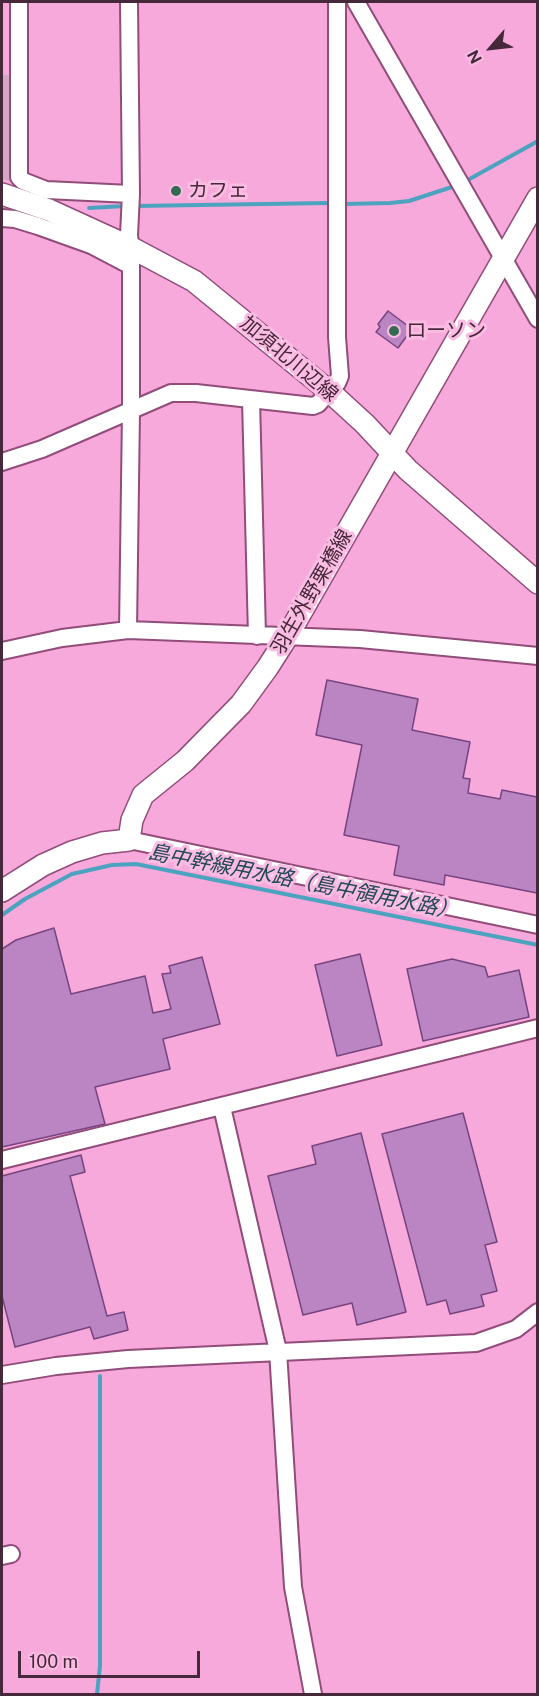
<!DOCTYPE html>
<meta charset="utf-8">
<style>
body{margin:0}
#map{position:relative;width:539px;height:1696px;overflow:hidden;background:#f6a9da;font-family:"Public Sans",sans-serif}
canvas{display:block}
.frame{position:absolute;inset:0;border:3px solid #46283b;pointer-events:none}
.north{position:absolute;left:461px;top:18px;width:60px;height:60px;-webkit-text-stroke:4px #fbbce3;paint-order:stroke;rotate:242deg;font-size:16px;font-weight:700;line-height:24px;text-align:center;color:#46283b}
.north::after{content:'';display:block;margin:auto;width:21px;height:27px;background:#46283b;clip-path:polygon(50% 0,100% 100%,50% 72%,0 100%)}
.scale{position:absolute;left:18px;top:1651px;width:182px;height:27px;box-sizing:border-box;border:3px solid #46283b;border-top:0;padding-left:8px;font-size:18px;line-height:21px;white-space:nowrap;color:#46283b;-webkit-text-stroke:4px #fbbce3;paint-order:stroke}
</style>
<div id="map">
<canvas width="539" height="1696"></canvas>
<div class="frame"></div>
<div class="north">N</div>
<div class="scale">100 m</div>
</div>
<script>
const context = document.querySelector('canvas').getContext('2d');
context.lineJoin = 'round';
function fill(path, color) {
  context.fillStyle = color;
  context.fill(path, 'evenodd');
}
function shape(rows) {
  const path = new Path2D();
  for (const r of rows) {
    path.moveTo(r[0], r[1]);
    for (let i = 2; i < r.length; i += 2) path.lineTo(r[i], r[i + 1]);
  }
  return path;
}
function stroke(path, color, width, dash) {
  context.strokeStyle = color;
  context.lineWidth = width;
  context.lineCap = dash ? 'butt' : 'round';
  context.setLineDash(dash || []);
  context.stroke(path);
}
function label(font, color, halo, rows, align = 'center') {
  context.font = font + ' "Public Sans","Noto Sans JP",sans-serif';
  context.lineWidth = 6;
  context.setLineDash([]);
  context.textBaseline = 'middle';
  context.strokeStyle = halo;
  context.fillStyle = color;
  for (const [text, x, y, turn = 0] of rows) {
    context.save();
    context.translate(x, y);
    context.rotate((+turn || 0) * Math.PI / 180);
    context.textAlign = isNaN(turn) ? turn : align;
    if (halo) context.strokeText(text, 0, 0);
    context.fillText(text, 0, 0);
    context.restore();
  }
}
fill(shape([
 [2,75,14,75,17,183,2,179]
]), '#d7a6c4');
stroke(shape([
 [466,181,538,141],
 [344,204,390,203,409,201,455,186],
 [136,206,328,203],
 [89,208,125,206],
 [2,915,25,899,72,874,112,865,136,864,538,945],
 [97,1694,100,1666,100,1376]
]), '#4ca3bf', 4);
const building = shape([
 [388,311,412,329,398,348,376,332,380,327,378,324,388,311],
 [327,680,418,699,412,730,470,742,463,778,470,779,468,793,500,799,502,790,537,797,537,893,445,875,444,885,394,875,399,846,344,835,362,745,316,735,327,680],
 [54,928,71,994,145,976,153,1013,171,1009,162,974,171,973,169,966,202,957,220,1024,163,1039,170,1069,95,1087,105,1124,2,1147,2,949,16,940,54,928],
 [360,954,382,1045,337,1056,315,965,360,954],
 [452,959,485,967,488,977,519,970,529,1017,423,1041,407,969,452,959],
 [463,1113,497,1242,485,1245,497,1291,481,1295,484,1306,450,1314,446,1300,427,1305,382,1134,463,1113],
 [361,1133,406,1312,357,1325,352,1303,303,1315,268,1176,316,1164,312,1146,361,1133],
 [81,1155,85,1172,70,1176,107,1316,124,1312,128,1330,94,1339,90,1327,15,1347,2,1296,2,1176,81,1155]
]);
fill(building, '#bb85c4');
stroke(building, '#76447f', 1.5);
const minor = shape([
 [19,2,19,177,23,181,46,190,131,194],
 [356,2,538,319],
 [2,218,15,219,38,226,91,245,131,266],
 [251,399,257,636],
 [2,462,42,449,171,393,196,393,313,406,318,404,337,383,340,376,337,337,337,2],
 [128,630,131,411,131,256,129,235,131,194,129,2],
 [2,651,62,638,128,630,360,639,538,656],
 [129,840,538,925],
 [222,1107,278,1351,293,1587,313,1694],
 [2,1160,538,1028],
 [2,1375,56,1366,128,1359,476,1343,516,1329,538,1312],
 [2,1556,11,1554]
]);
const major = shape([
 [2,194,49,210,130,247,194,281,330,392,365,424,408,470,538,583],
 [2,891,43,865,72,852,102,843,129,840,132,820,143,795,185,761,241,704,268,667,287,637,538,198]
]);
stroke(minor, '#914c7a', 20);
stroke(major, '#914c7a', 24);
stroke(minor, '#fff', 16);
stroke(major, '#fff', 21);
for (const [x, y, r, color] of [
 [176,191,6,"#346a50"],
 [394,331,6,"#346a50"]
]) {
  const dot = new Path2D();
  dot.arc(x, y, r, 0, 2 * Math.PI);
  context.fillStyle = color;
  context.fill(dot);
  stroke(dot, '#fbbce3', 2);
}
label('20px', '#46283b', '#fbbce3', [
 ["カフェ",188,191],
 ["ローソン",406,331]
], 'left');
label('20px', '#46283b', '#fbbce3', [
 ["加須北川辺線",289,359,40],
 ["羽生外野栗橋線",312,592,-60]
]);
label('italic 21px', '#224956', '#fbbce3', [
 ["島中幹線用水路（島中領用水路）",303,882,11]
]);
</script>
